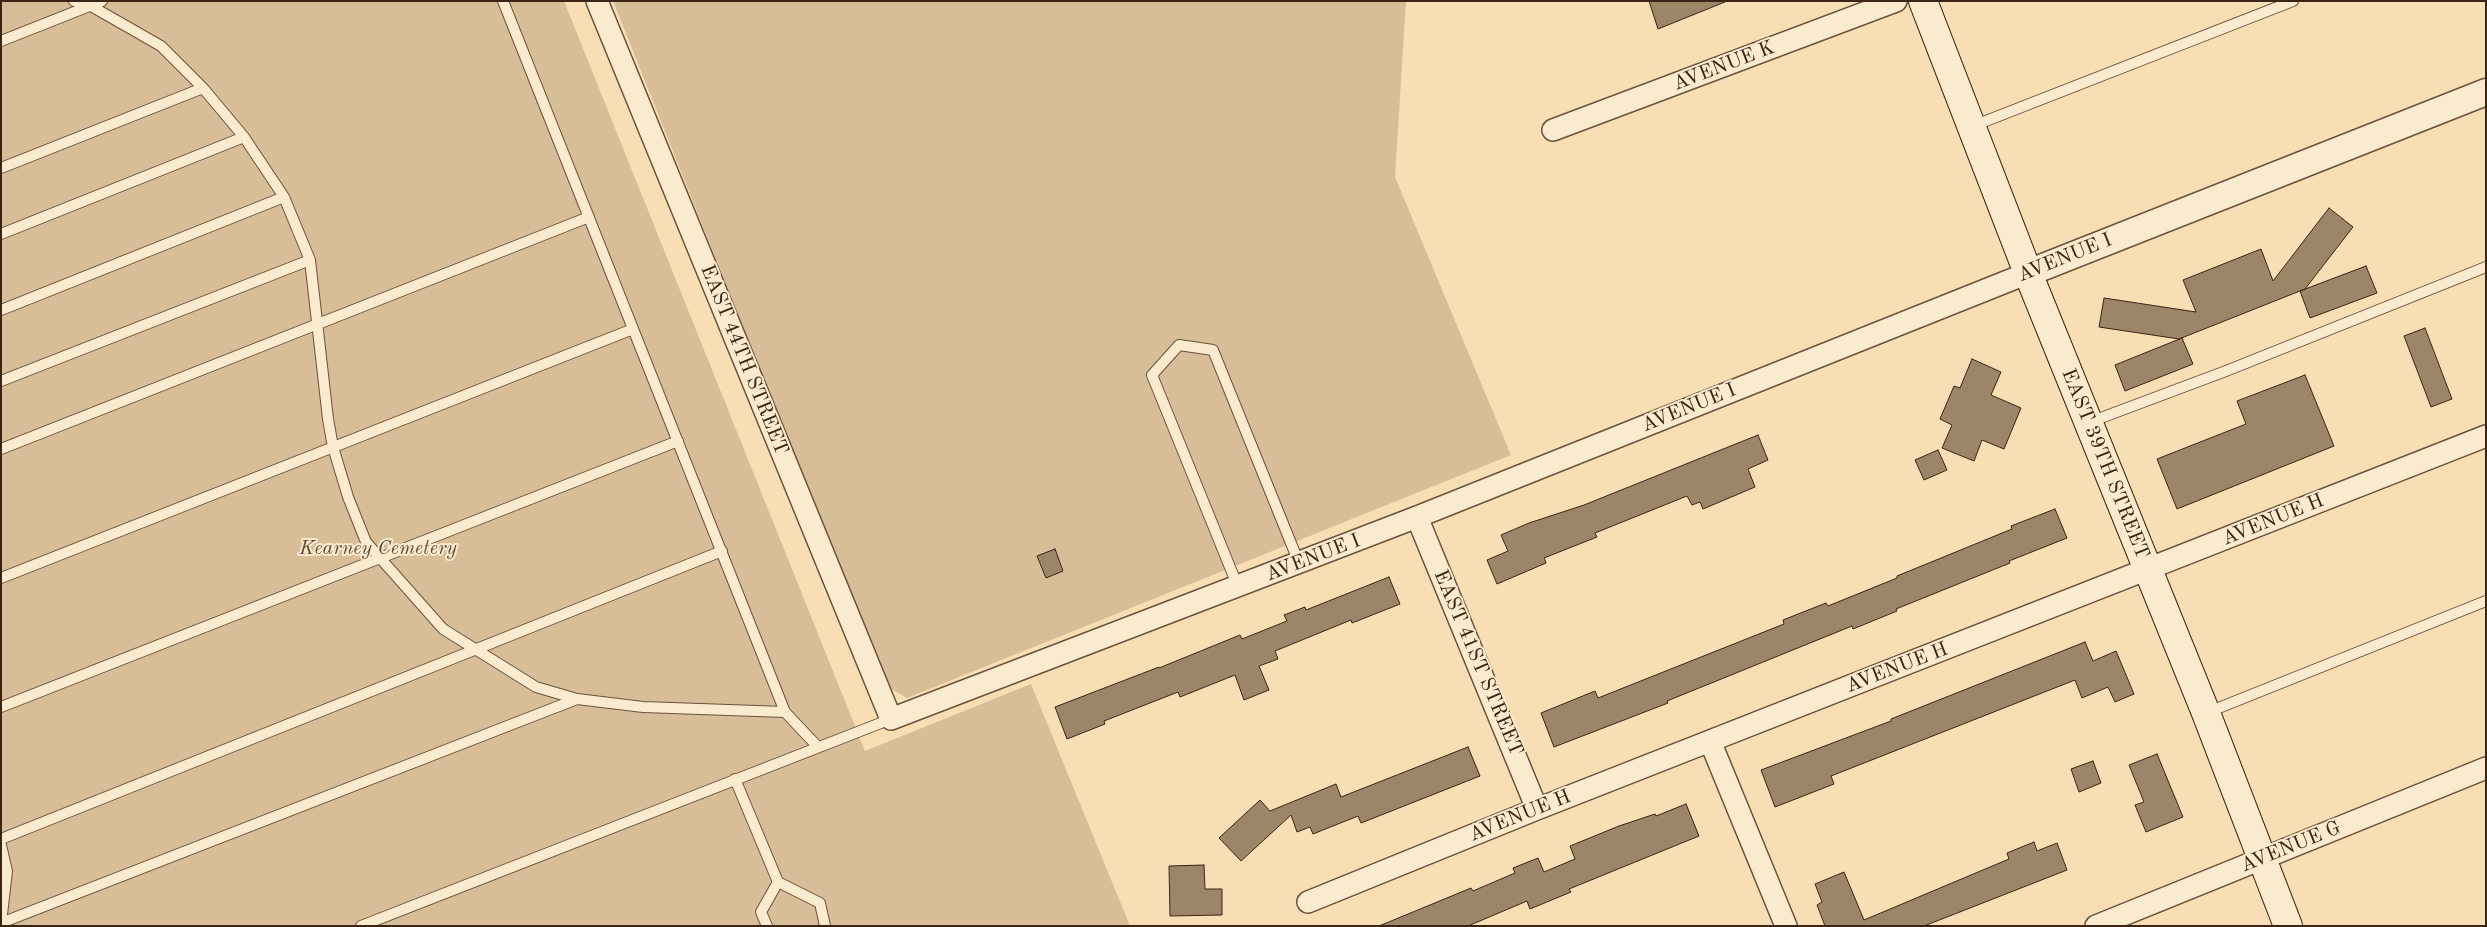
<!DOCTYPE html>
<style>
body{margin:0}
#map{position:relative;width:2487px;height:927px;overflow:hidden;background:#f7deb4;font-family:"Old Standard TT",serif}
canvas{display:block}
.frame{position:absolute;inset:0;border:2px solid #3b2414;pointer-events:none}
</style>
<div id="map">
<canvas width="2487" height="927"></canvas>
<div class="frame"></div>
</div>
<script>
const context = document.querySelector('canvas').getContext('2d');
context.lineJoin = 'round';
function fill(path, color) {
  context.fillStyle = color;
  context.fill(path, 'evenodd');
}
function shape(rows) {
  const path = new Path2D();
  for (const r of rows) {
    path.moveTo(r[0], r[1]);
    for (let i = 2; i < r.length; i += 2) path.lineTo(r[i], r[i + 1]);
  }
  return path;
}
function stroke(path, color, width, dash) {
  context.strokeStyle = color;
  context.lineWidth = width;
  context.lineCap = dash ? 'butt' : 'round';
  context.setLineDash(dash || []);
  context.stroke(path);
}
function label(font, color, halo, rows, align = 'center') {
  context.font = font + ' "Old Standard TT",serif';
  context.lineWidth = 4;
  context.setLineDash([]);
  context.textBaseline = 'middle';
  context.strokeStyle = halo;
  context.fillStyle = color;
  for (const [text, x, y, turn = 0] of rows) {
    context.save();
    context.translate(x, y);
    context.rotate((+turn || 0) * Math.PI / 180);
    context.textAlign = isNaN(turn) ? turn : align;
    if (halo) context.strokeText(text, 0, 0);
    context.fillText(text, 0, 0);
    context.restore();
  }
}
fill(shape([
 [1,1,564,1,865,751,1031,684,1130,926,1,926],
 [613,1,1406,1,1395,177,1511,455,907,698,890,688,879,668]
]), '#d7be99');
const building = shape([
 [1649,1,1725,1,1725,2,1658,29,1649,1],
 [2329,208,2353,227,2305,289,2179,339,2099,327,2104,298,2196,312,2183,280,2261,249,2273,281,2329,208],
 [2366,266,2377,293,2310,318,2300,291,2366,266],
 [2425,328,2452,399,2431,407,2404,336,2425,328],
 [2182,338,2193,364,2125,391,2115,365,2182,338],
 [1972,359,2001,372,1991,395,2021,408,2004,449,1982,440,1974,461,1942,448,1952,425,1940,419,1954,386,1960,388,1972,359],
 [2305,375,2334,446,2177,509,2157,459,2246,424,2237,401,2305,375],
 [1758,435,1768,460,1748,469,1755,487,1703,509,1700,502,1692,505,1687,496,1595,533,1597,537,1544,558,1546,563,1497,584,1487,560,1508,551,1501,535,1529,523,1584,505,1758,435],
 [1938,450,1947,470,1924,480,1915,460,1938,450],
 [2055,509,2067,538,2009,561,2010,563,1896,609,1897,611,1853,629,1852,626,1667,701,1668,703,1554,747,1541,713,1595,691,1598,698,1784,624,1783,620,1826,603,1828,606,1897,578,1897,576,2012,529,2011,526,2055,509],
 [1055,549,1063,571,1046,578,1037,556,1055,549],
 [1389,577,1400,604,1352,623,1351,620,1275,651,1278,659,1259,666,1269,690,1244,700,1235,675,1180,697,1178,692,1104,721,1105,724,1067,739,1055,707,1159,667,1159,668,1240,635,1242,639,1287,621,1284,615,1305,607,1306,610,1389,577],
 [2085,642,2093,661,2116,651,2134,694,2115,702,2108,687,2082,698,2075,680,1831,776,1834,784,1775,807,1761,770,1891,721,1891,719,2085,642],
 [1468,747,1480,776,1361,823,1358,816,1313,834,1310,827,1297,832,1291,815,1241,861,1219,838,1260,800,1270,811,1336,784,1341,797,1468,747],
 [2157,754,2183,817,2146,832,2135,805,2144,802,2129,765,2157,754],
 [2093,761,2101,783,2079,792,2071,769,2093,761],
 [1686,804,1699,836,1569,889,1571,892,1530,909,1527,901,1468,926,1379,926,1471,888,1473,891,1515,873,1513,868,1538,858,1544,872,1575,859,1570,846,1619,826,1655,814,1656,816,1686,804],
 [2034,842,2037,851,2057,843,2067,870,1924,926,1825,926,1817,905,1822,902,1815,884,1844,872,1864,920,2009,859,2007,853,2034,842],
 [1204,865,1205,889,1222,889,1222,915,1170,916,1169,866,1204,865]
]);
fill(building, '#9d8567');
stroke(building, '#3b2414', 1);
const service = shape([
 [74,1,91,6,161,46,203,88,244,137,284,197,310,260,328,419,333,447,348,497,366,542,443,629,536,687,577,699,643,707,785,712],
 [503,1,785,712,818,747],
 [1,41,102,1],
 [1973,126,2293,1],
 [1,168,203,88],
 [1,234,244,137],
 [1,310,284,197],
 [1,381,310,260],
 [2090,422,2226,371,2486,267],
 [1,449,589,217],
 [1,578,633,329],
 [1238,587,1152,375,1179,345,1213,350,1299,563],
 [1,707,678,441],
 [2206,713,2486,601],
 [735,779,778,882,761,912,767,926],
 [1,839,722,551],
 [1,845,7,871,1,923],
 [778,882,820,903,825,926],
 [1,923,577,699],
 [361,926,891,719]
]);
const minor = shape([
 [597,1,891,719,1417,517,2028,273],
 [1553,130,1896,1],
 [1417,517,1537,809],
 [1710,741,1786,926],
 [1308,902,1537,809,2486,436],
 [2096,926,2486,768]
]);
const tertiary = shape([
 [2028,273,2486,92]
]);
const secondary = shape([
 [1923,1,2028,273,2206,713,2288,926]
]);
stroke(service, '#6a523c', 12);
stroke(minor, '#6a523c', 24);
stroke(tertiary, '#6a523c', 29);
stroke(secondary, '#3b2414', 30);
stroke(service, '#faeace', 10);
stroke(minor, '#faeace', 21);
stroke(tertiary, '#faeace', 26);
stroke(secondary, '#faeace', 28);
label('20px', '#3b2414', '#faeace', [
 ["AVENUE K",1724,66,-21],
 ["AVENUE I",2065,258,-22],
 ["EAST 44TH STREET",744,360,68],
 ["AVENUE I",1689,408,-22],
 ["EAST 39TH STREET",2105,464,68],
 ["AVENUE H",2273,520,-22],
 ["AVENUE I",1313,558,-21],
 ["EAST 41ST STREET",1478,663,67],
 ["AVENUE H",1897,668,-21],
 ["AVENUE H",1520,816,-22],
 ["AVENUE G",2291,847,-22]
]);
label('italic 20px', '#624a35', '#faeace', [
 ["Kearney Cemetery",378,549]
]);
</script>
